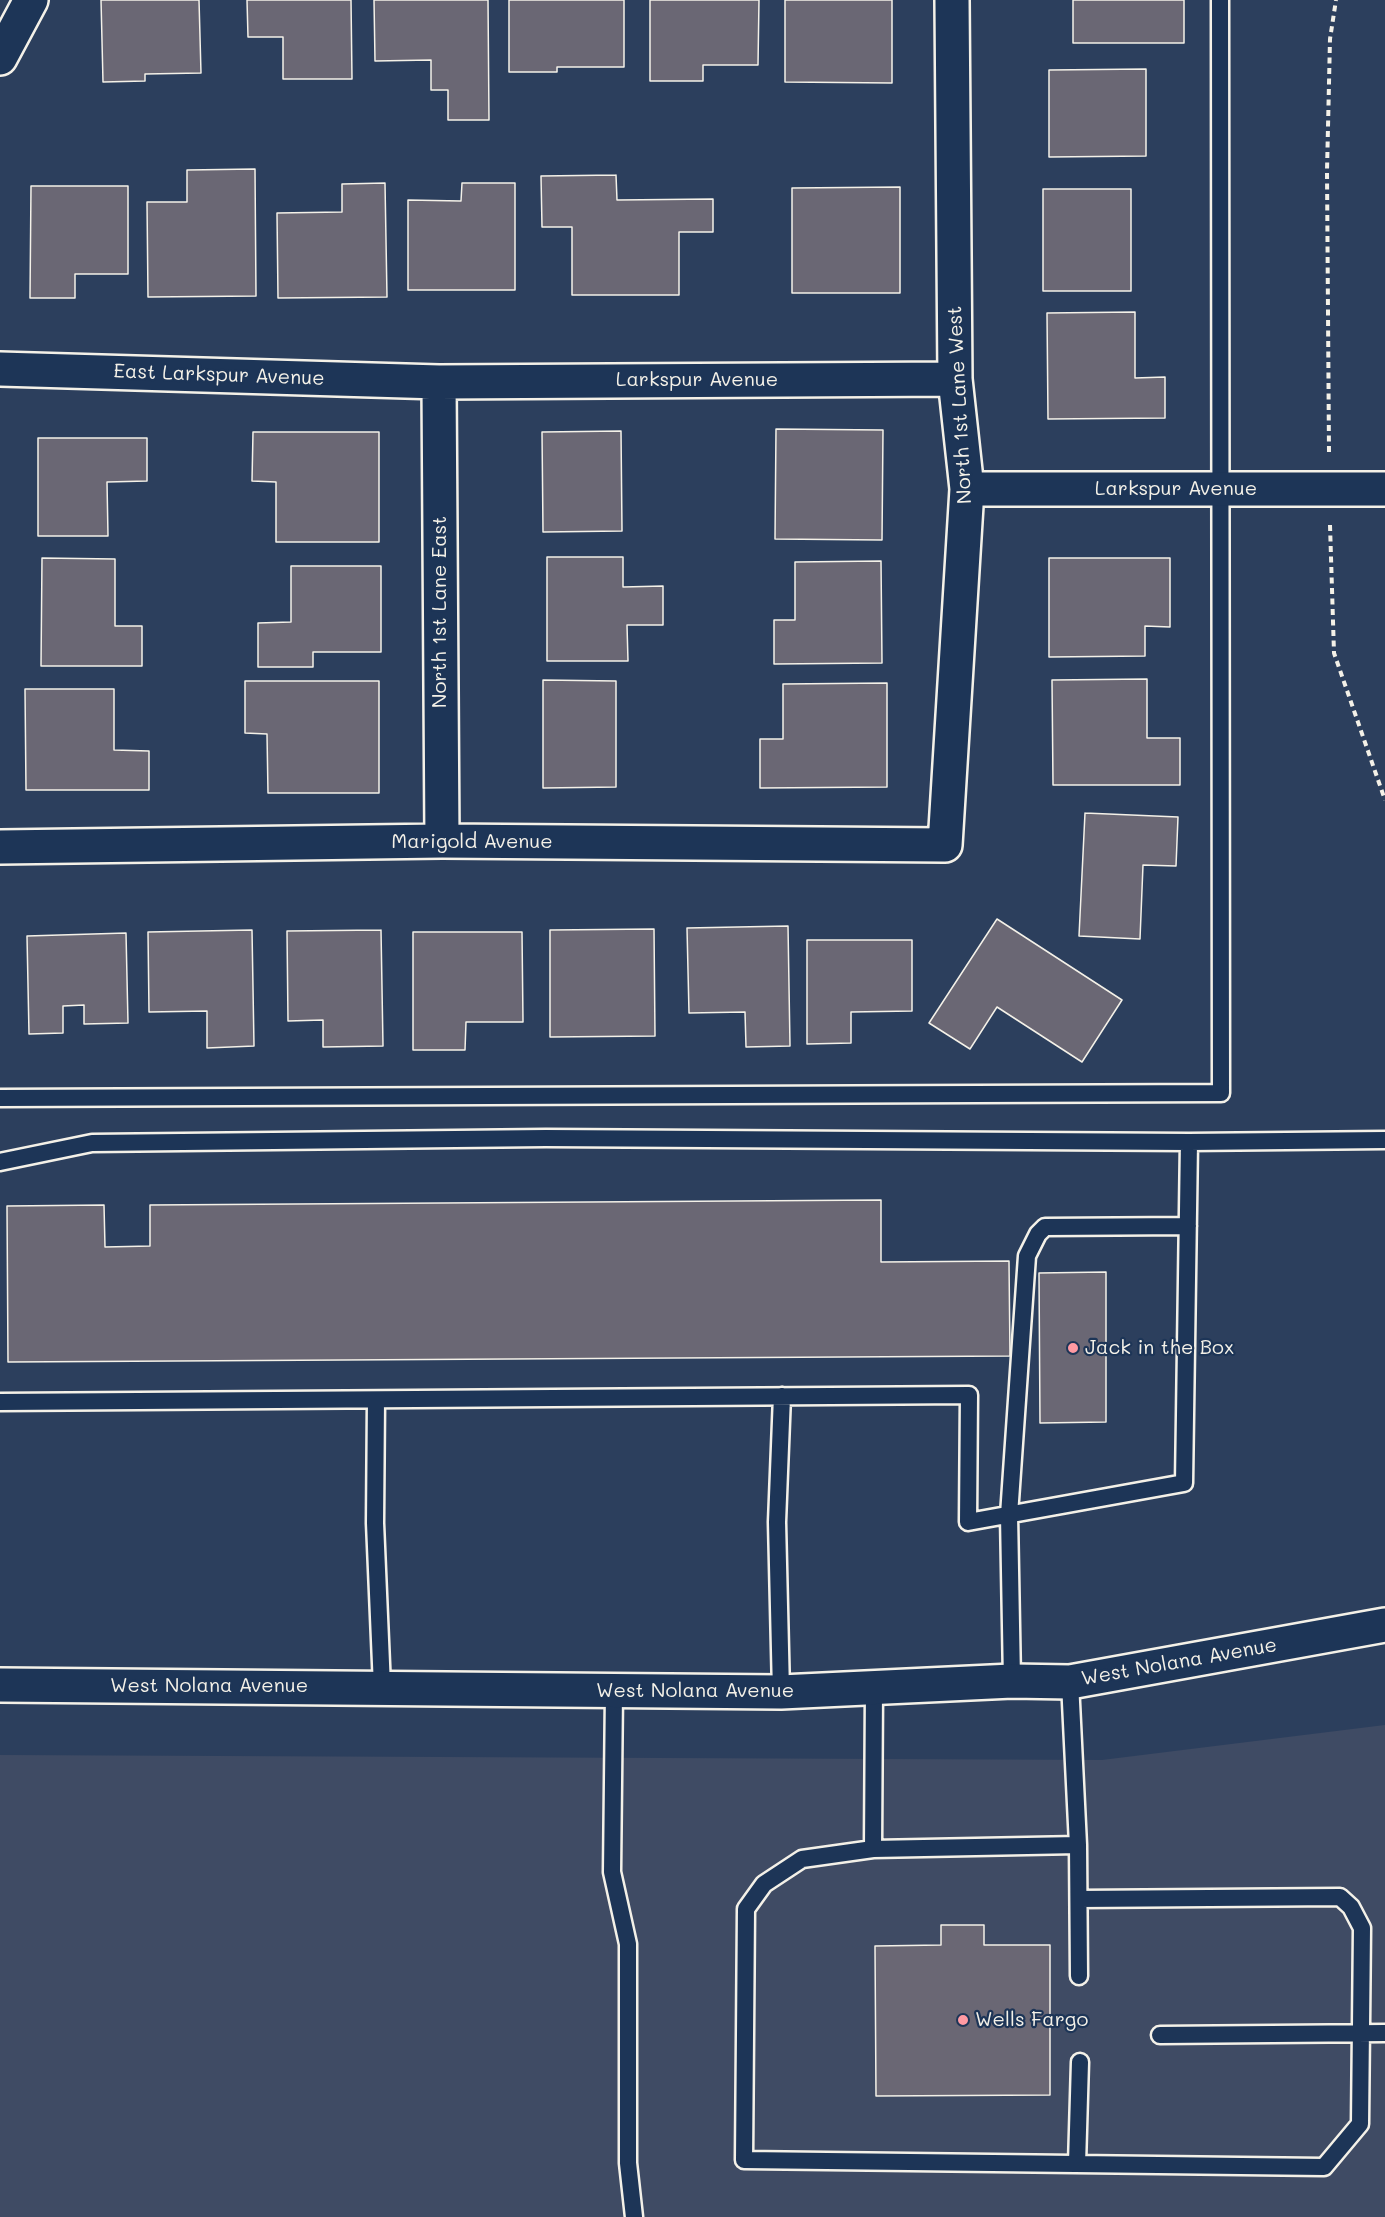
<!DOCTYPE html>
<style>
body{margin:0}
canvas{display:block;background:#2c3f5d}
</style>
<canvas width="1385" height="2217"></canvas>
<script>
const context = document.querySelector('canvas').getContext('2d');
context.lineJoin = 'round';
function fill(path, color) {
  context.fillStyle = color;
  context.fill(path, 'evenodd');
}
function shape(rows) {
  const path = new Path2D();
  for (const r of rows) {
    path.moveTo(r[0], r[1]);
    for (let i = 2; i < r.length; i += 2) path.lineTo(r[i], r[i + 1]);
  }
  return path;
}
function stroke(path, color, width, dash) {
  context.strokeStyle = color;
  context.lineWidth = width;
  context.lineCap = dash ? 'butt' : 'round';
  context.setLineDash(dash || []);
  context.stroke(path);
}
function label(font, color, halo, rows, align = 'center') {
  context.font = font + ' Mali,sans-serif';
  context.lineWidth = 4.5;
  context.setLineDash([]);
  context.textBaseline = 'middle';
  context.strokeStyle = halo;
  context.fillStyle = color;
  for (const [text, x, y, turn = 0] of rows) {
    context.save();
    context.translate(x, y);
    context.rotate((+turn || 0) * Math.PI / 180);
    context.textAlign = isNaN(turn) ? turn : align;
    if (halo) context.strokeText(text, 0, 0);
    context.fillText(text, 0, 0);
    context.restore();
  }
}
fill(shape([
 [1385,1725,1385,2217,0,2217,0,1755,1102,1760]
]), '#3f4b64');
const building = shape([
 [101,0,199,0,201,73,145,74,145,81,103,82,101,0],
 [247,0,351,0,352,79,283,79,283,37,248,37,247,0],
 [374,0,488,0,489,120,448,120,448,90,431,90,431,60,375,61,374,0],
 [509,0,624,0,624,67,557,67,557,72,509,72,509,0],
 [650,0,759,0,758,65,703,65,703,81,650,81,650,0],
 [785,0,892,0,892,83,785,82,785,0],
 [1073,0,1184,0,1184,43,1073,43,1073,0],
 [1146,69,1146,156,1049,157,1049,70,1146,69],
 [255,169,256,296,148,297,147,202,187,202,187,170,255,169],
 [616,175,617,200,713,199,713,232,679,232,679,295,572,295,572,227,542,227,541,176,616,175],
 [385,183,387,297,278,298,277,213,342,212,342,184,385,183],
 [462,183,515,183,515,290,408,290,408,200,461,201,462,183],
 [31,186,128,186,128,274,75,274,75,298,30,298,31,186],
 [900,187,900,293,792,293,792,188,900,187],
 [1043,189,1131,189,1131,291,1043,291,1043,189],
 [1135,312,1135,378,1165,377,1165,418,1048,419,1047,313,1135,312],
 [776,429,883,430,882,540,775,539,776,429],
 [621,431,622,531,543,532,542,432,621,431],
 [253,432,379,432,379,542,276,542,276,482,252,481,253,432],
 [38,438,147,438,147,481,107,482,108,536,38,536,38,438],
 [547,557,623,557,623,587,663,586,663,625,627,625,628,661,547,661,547,557],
 [42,558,115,559,115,626,142,626,142,666,41,666,42,558],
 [1049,558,1170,558,1170,627,1145,626,1145,656,1049,657,1049,558],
 [881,561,882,663,774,664,774,620,795,620,795,562,881,561],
 [291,566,381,566,381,652,313,652,313,667,258,667,258,623,291,622,291,566],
 [1147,679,1147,738,1180,738,1180,785,1053,785,1052,680,1147,679],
 [543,680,616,681,616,787,543,788,543,680],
 [245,681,379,681,379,793,268,793,267,734,245,733,245,681],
 [887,683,887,787,760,788,760,739,783,739,783,684,887,683],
 [25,689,114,689,114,750,149,751,149,790,26,790,25,689],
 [1085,813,1178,817,1176,866,1143,865,1140,939,1079,936,1085,813],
 [997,919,1122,1000,1082,1062,997,1007,970,1049,929,1023,997,919],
 [788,926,790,1046,746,1047,745,1012,689,1013,687,928,788,926],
 [654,929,655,1036,550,1037,550,930,654,929],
 [252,930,254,1046,207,1048,207,1011,149,1012,148,932,252,930],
 [381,930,383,1046,323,1047,323,1020,288,1021,287,931,381,930],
 [413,932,522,932,523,1022,466,1022,465,1050,413,1050,413,932],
 [126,933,128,1023,84,1024,84,1005,63,1006,63,1033,29,1034,27,936,126,933],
 [807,940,912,940,912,1011,851,1012,851,1043,807,1044,807,940],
 [881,1200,881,1262,1009,1261,1010,1356,8,1362,7,1206,104,1205,105,1247,150,1246,150,1205,881,1200],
 [1106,1272,1106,1422,1040,1423,1039,1273,1106,1272],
 [941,1925,984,1925,984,1945,1050,1945,1050,2095,876,2096,875,1946,941,1945,941,1925]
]);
fill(building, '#6a6774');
stroke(building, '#f4f1e8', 1.5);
const lane = shape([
 [0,1098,1221,1093,1220,0],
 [0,1162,92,1143,546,1138,1189,1142],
 [376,1400,375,1523,382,1687],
 [0,1402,969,1395,968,1522,1184,1483,1189,1142,1385,1140],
 [1012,1681,1009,1515,1027,1256,1038,1234,1045,1227,1188,1226],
 [1070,1682,1078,1845,1079,1976],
 [874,1689,873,1849,802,1859,764,1884,746,1909,744,2160,1324,2167,1360,2124,1362,1928,1351,1907,1340,1897,1079,1899],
 [614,1692,612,1872,628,1944,628,2163,634,2217],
 [781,1692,777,1522,782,1396],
 [873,1849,1078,1845],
 [1160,2035,1385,2033],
 [1077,2164,1080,2062]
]);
const street = shape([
 [0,58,31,0],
 [0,369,439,382,955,379],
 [439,382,442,841],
 [967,489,1385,489],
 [0,847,442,841,945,845,967,489,955,379,952,0]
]);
const secondary = shape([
 [0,1685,781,1692,1012,1681,1070,1682,1385,1625]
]);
stroke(lane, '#f4f1e8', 21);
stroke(street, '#f4f1e8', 38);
stroke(secondary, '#f4f1e8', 38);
stroke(shape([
 [1329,452,1327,171,1330,39,1336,0],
 [1330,525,1334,653,1385,800]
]), '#f4f1e8', 4, [6, 4.5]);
stroke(lane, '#1d3557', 16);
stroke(street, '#1d3557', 33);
stroke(secondary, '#1d3557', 33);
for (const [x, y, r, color] of [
 [1073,1348,6,"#ff9aa2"],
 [963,2020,6,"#ff9aa2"]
]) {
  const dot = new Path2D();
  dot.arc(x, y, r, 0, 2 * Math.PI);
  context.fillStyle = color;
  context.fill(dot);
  stroke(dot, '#1d3557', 2);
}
label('20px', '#f4f1e8', '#1d3557', [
 ["East Larkspur Avenue",219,375,2],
 ["Larkspur Avenue",697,380],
 ["North 1st Lane West",960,405,-93],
 ["Larkspur Avenue",1176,489],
 ["North 1st Lane East",440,612,-90],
 ["Marigold Avenue",472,842],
 ["West Nolana Avenue",1179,1662,-10],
 ["West Nolana Avenue",209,1686],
 ["West Nolana Avenue",695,1691]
]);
label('20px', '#f4f1e8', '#1d3557', [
 ["Jack in the Box",1085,1348],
 ["Wells Fargo",975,2020]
], 'left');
</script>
